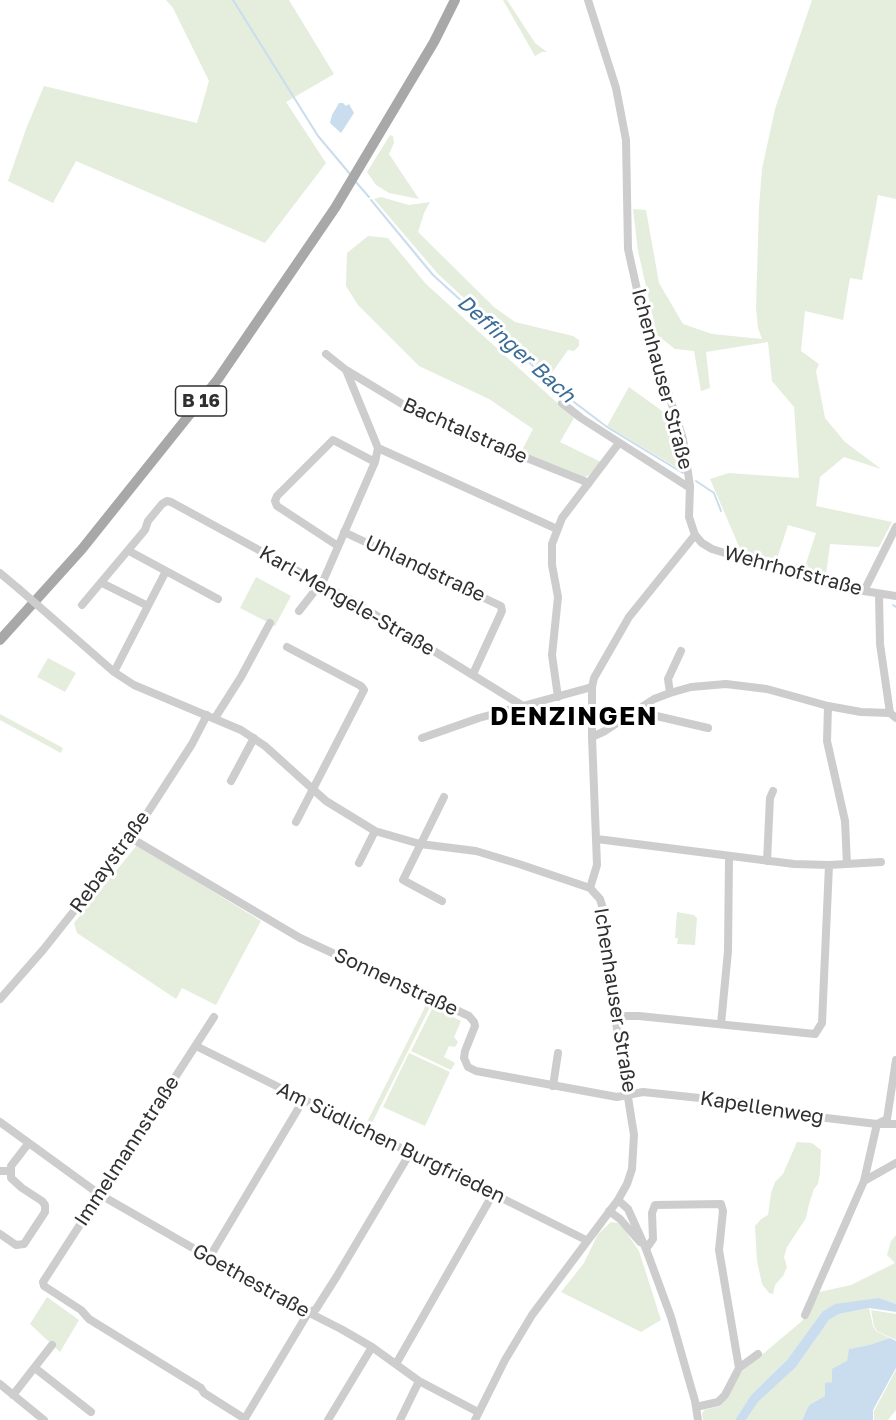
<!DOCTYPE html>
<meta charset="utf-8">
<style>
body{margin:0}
canvas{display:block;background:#fff}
</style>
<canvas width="896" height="1420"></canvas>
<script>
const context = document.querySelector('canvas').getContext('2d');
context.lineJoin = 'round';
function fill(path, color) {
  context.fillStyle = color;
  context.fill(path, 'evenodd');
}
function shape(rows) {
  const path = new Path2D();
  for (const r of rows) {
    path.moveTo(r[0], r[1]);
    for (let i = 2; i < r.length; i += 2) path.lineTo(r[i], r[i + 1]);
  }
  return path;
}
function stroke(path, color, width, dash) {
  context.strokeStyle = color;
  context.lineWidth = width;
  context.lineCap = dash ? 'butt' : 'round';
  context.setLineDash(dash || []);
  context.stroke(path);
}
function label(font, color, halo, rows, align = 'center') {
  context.font = font + ' "Golos Text",sans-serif';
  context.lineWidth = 6;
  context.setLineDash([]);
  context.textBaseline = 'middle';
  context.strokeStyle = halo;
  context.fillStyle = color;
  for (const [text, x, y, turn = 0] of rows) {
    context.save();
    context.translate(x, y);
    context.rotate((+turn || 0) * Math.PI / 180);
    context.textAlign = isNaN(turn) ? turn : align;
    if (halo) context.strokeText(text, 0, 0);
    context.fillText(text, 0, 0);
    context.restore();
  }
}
fill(shape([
 [166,0,289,0,334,74,286,102,326,163,265,243,76,161,53,203,8,181,26,129,44,86,197,123,209,81,173,8],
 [503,0,507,0,535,43,547,52,542,52,535,56],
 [812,0,896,0,896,199,878,195,862,280,850,278,843,320,805,311,801,351,819,364,816,371,825,418,845,442,881,469,844,457,820,477,816,506,892,522,879,547,830,544,826,575,804,570,816,533,788,525,776,562,741,551,710,479,729,473,799,478,794,407,772,381,768,342,706,352,710,388,701,391,694,351,675,349,657,335,638,251,633,209,646,210,659,283,683,324,712,334,762,339,758,328,756,308,759,207,762,169,775,109],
 [390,135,393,136,394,143,389,154,419,199,389,193,376,185,367,172],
 [381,197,409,205,430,202,424,213,418,232,494,307,515,322,573,336,579,340,579,346,574,351,568,350,549,377,438,274,374,199],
 [368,236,388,238,426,284,574,418,560,442,601,462,589,475,585,477,521,452,533,429,489,399,419,366,358,305,346,286,347,253],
 [629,387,669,416,676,440,681,470,607,426],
 [256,577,291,596,275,626,240,608],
 [48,658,76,673,65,692,37,677],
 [0,714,63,748,61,753,0,720],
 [137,845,261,921,216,1005,182,988,176,999,77,933,74,923],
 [677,912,694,915,697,918,695,945,677,944,678,938,675,938],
 [427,1003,431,1005,371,1125,367,1122],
 [433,1007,461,1021,454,1037,458,1042,455,1047,449,1046,444,1057,455,1063,451,1070,411,1051],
 [409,1053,450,1072,425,1126,383,1107],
 [797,1142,812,1143,821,1150,820,1173,818,1184,814,1189,809,1204,806,1218,787,1247,784,1257,787,1267,783,1276,775,1285,773,1294,769,1293,762,1284,757,1261,755,1226,761,1219,768,1215,771,1193,775,1182,783,1174],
 [611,1222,618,1223,624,1229,639,1251,661,1320,641,1332,561,1292,584,1263,598,1234],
 [896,1235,896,1304,879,1298,822,1312,787,1360,751,1395,735,1420,703,1420,702,1414,704,1410,720,1406,739,1374,802,1321,815,1293,851,1285,895,1263,887,1255,891,1241],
 [47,1297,79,1320,60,1352,30,1324],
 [869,1308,873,1326,876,1331,890,1338,869,1345,850,1349,847,1361,825,1396,809,1405,802,1420,746,1420,758,1402,796,1367,829,1320,839,1314],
 [871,1310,896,1314,896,1340,877,1331,874,1326],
 [896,1370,896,1410,888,1420,874,1420,874,1411]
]), '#e5eddd');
fill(shape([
 [339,103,343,103,346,106,349,104,354,113,341,133,330,123,332,115],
 [879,1298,896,1304,896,1312,869,1308,839,1314,829,1320,796,1367,758,1402,746,1420,735,1420,751,1395,787,1360,822,1312,835,1304],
 [890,1338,896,1341,896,1368,873,1410,873,1420,802,1420,809,1405,825,1396,825,1383,832,1382,832,1369,847,1361,849,1349,869,1345]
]), '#c9ddee');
stroke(shape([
 [233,0,318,136,350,174],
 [355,181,369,197],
 [371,200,433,275,566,396,607,427,683,473],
 [696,481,714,493,721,511],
 [893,605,896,607]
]), '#c9ddee', 2);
stroke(shape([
 [588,0,616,88,626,140,628,249,642,312,683,439,690,486,689,517,695,535,702,543,712,549,806,578,864,591,896,596],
 [326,354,346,370,422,416,589,483],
 [562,403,581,418,690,488],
 [378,448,557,529],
 [344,532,501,606,502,611,473,674],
 [338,546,277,506,275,501,277,496,333,440,375,462],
 [129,551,218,599],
 [0,573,19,589],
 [102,583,148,606],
 [864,591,896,527],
 [879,594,880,644,890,713],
 [82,605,145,530,148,521,162,504,167,501,171,502,356,603,523,706],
 [299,611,324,579,375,462,378,448,346,370],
 [50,616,114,672,134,685,241,730,265,746,326,801,375,831,420,844,476,851,519,864,590,888,600,899,603,909,615,1016,634,1135,632,1169,627,1184,618,1200,532,1315,505,1360,475,1420],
 [287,647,361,686,364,690,296,822],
 [114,672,166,571],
 [670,693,668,679,681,651],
 [558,697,552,655,558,597,552,565,552,544,562,518,619,443],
 [828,706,827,741,845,821,847,864],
 [635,711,708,728],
 [215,718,241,677,270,623],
 [592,737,605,731,654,699,670,693,691,687,726,684,767,689,828,706,861,712,890,713,896,718],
 [422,738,479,718,592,687],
 [231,781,254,738],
 [131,838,300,938,469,1016,474,1022,475,1026,465,1051,464,1058,468,1067,476,1071,617,1097,643,1092,756,1104,784,1113,877,1124,896,1124],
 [597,839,794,864,829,865,881,862],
 [767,861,770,798,773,791],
 [359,863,375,831],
 [590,888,597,865,592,737,592,687,594,678,629,617,695,535],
 [442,901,403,880,444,797],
 [0,999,43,950,128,843,192,744,207,715],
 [615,1016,639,1016,815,1034,822,1023,829,865],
 [214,1017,43,1282,44,1286,81,1310,89,1319,183,1377,201,1388,204,1393,245,1419],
 [721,1024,728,951,729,857],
 [196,1046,586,1240],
 [553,1086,558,1053],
 [0,1122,99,1194,278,1297,341,1329,372,1347,419,1381,478,1412],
 [0,1171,10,1171],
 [864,1181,896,1163],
 [618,1200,628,1209,646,1249,671,1317,695,1401,698,1420],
 [609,1211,620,1219,640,1242],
 [0,1234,16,1245,24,1244,45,1212,45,1205,42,1201,22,1188,11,1178,11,1166,28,1144],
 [646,1249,653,1239,652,1213,655,1205,721,1204,723,1211,719,1250,739,1368,725,1395,718,1402,696,1407],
 [209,1258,304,1099],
 [805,1315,864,1181,877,1124,887,1119,896,1060],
 [396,1364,493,1194],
 [35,1368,91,1412],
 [739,1368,758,1354],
 [0,1384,44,1420],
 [13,1395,52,1345],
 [244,1420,308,1313,316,1309,337,1276,410,1153],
 [328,1420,372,1347],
 [400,1420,419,1381]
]), '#cdcdcd', 8);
stroke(shape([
 [0,640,82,549,218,379,335,208,434,42,455,0]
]), '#a8a8a8', 10);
stroke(shape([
 [19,589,50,616]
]), '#cdcdcd', 8);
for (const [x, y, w] of [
 [201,401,51]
]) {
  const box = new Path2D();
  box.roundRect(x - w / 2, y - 15, w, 30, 4.5);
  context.fillStyle = '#fff';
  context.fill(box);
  stroke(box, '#303030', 1.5);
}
label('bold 18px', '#303030', null, [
 ["B 16",201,401]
]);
label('20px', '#303030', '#fff', [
 ["Ichenhauser Straße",662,379,75],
 ["Bachtalstraße",465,431,24],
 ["Uhlandstraße",425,569,25],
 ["Wehrhofstraße",793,571,15],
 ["Karl-Mengele-Straße",347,601,30],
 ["Rebaystraße",110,862,-54],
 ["Sonnenstraße",396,982,25],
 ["Ichenhauser Straße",615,1000,81],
 ["Kapellenweg",762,1108,9],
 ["Am Südlichen Burgfrieden",391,1143,26],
 ["Immelmannstraße",127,1151,-57],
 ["Goethestraße",251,1281,29]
]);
label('italic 21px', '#3a6c96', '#fff', [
 ["Deffinger Bach",516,349,42]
]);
context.letterSpacing = '1.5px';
label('bold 26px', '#000', '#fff', [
 ["DENZINGEN",574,717]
]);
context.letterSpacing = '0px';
</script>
